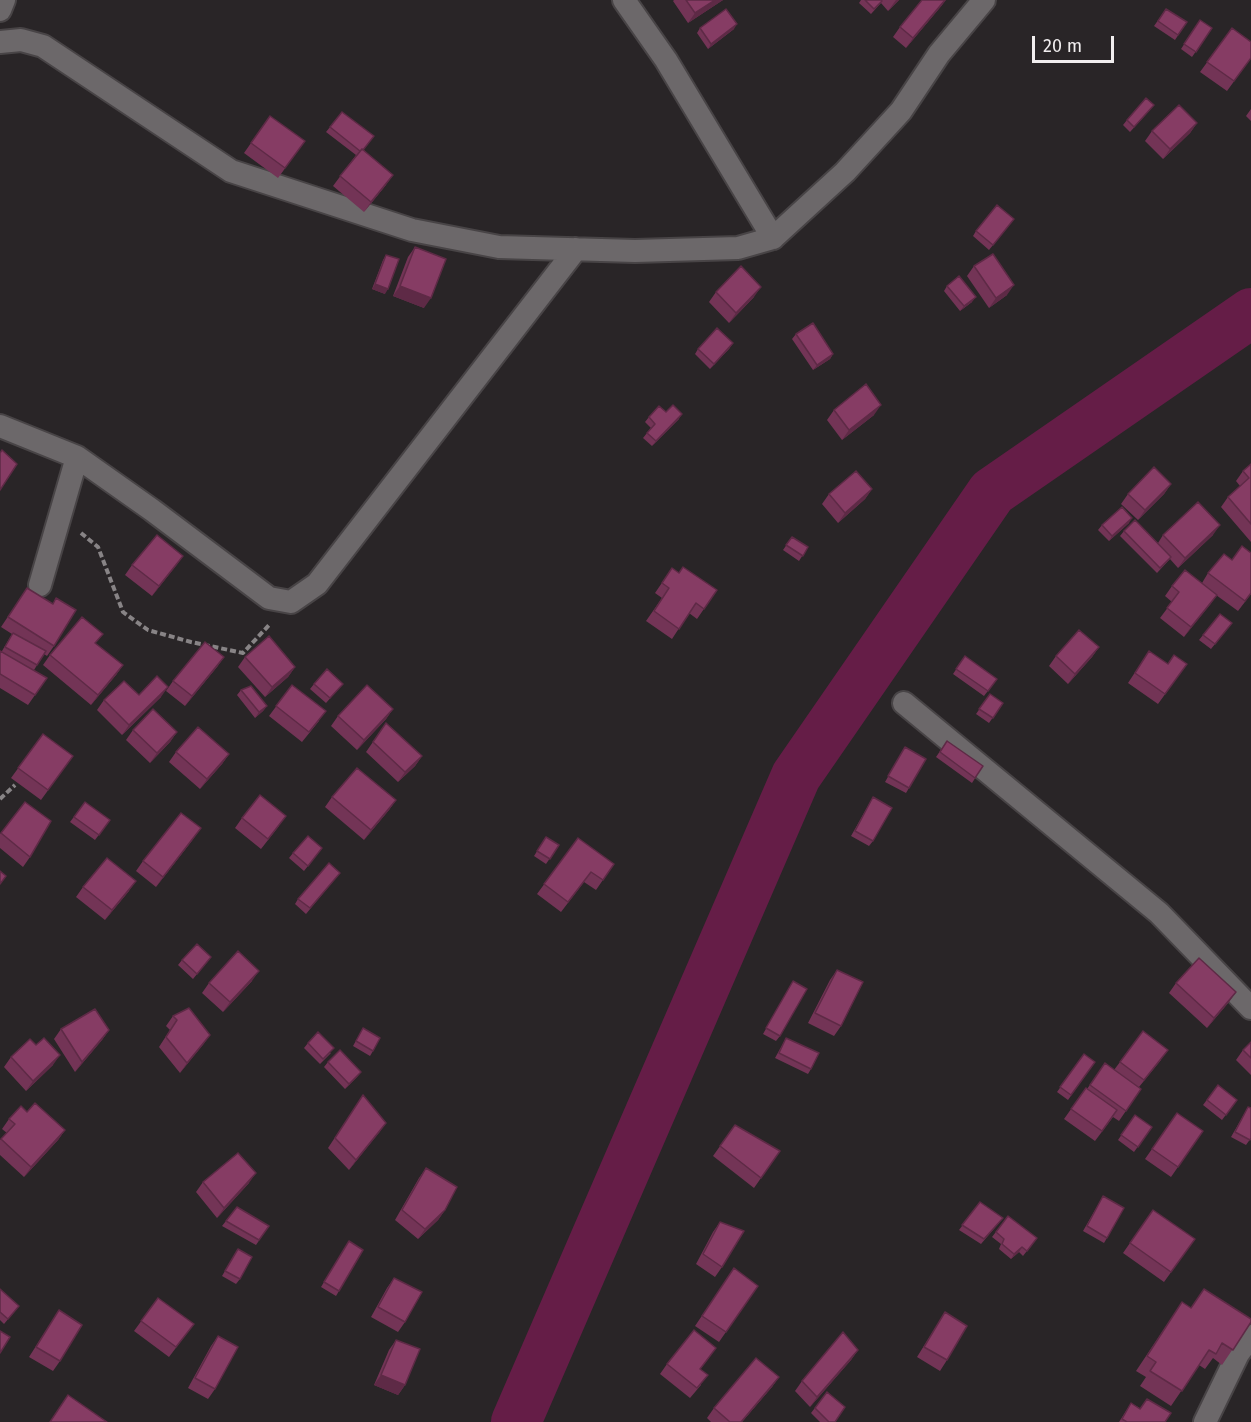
<!DOCTYPE html>
<style>
body{margin:0}
#map{position:relative;width:1251px;height:1422px;overflow:hidden;background:#292527;font-family:"Fira Sans",sans-serif}
canvas{display:block}
.scale{position:absolute;left:1032px;top:36px;width:82px;height:27px;box-sizing:border-box;border:3px solid #f1eeef;border-top:0;padding-left:8px;font-size:18px;line-height:21px;white-space:nowrap;color:#f1eeef;-webkit-text-stroke:4px #292527;paint-order:stroke}
</style>
<div id="map">
<canvas width="1251" height="1422"></canvas>
<div class="scale">20 m</div>
</div>
<script>
const context = document.querySelector('canvas').getContext('2d');
context.lineJoin = 'round';
function shape(rows) {
  const path = new Path2D();
  for (const r of rows) {
    path.moveTo(r[0], r[1]);
    for (let i = 2; i < r.length; i += 2) path.lineTo(r[i], r[i + 1]);
  }
  return path;
}
function stroke(path, color, width, dash) {
  context.strokeStyle = color;
  context.lineWidth = width;
  context.lineCap = dash ? 'butt' : 'round';
  context.setLineDash(dash || []);
  context.stroke(path);
}
function fill(path, color) {
  context.fillStyle = color;
  context.fill(path, 'evenodd');
}
stroke(shape([
 [516,1422,796,776,992,492,1251,313]
]), '#651d47', 50);
const street = shape([
 [624,0,666,60,773,238],
 [0,10,4,0],
 [0,42,21,40,43,46,231,171,412,230,499,247,635,251,738,248,773,238,845,172,901,111,939,54,984,0],
 [0,426,77,457,40,585],
 [77,457,152,510,269,598,291,602,317,584,576,249],
 [904,703,1159,913,1251,1008],
 [1205,1422,1238,1354,1251,1336]
]);
stroke(street, '#484446', 26);
stroke(shape([
 [81,533,98,547,123,612,148,630,191,642,243,653,270,624],
 [0,799,15,785]
]), '#888486', 4, [6, 3]);
stroke(street, '#6c686a', 22);
fill(shape([
 [674,0,723,0,688,23,673,1],
 [861,0,899,0,888,11,881,3,871,14,859,3],
 [943,4,906,48,893,37,900,27],
 [1166,9,1187,22,1175,40,1154,26],
 [1200,20,1212,28,1192,57,1181,49],
 [700,28,734,29,708,49,697,33],
 [1232,28,1251,58,1227,91,1200,72],
 [1251,109,1251,121,1246,116],
 [1150,110,1130,132,1123,125,1127,120],
 [342,112,364,150,386,185,364,212,333,186,356,155,326,132],
 [270,116,305,141,278,178,244,153],
 [1197,123,1190,133,1163,159,1145,141,1152,131],
 [1014,219,989,250,973,236,976,231],
 [415,247,424,308,393,296,408,257],
 [386,255,385,294,372,289,383,260],
 [974,266,1007,295,989,308,967,276],
 [947,286,972,302,960,311,944,291],
 [716,292,754,297,729,323,709,302],
 [796,334,833,354,830,359,813,370,792,339],
 [733,343,729,349,710,369,695,354,698,349],
 [834,410,874,415,842,440,827,420],
 [649,417,679,419,652,446,643,438,651,428,645,422],
 [1251,464,1251,542,1221,507,1228,497,1240,486,1236,481,1243,471],
 [1171,484,1164,494,1138,520,1121,504,1128,494],
 [872,489,865,499,838,523,822,504,829,494],
 [1129,523,1109,541,1098,530,1102,525],
 [1124,531,1158,543,1163,535,1213,535,1178,568,1170,559,1157,573,1120,536],
 [792,537,808,547,799,561,783,550],
 [183,556,152,596,125,575,132,565],
 [672,568,679,573,717,590,697,619,689,613,672,639,646,621,662,598,655,593],
 [1208,573,1251,594,1238,611,1216,595,1184,637,1160,618,1172,602,1165,596,1172,586,1202,583],
 [27,588,54,646,47,656,44,654,34,670,47,678,28,705,0,688,0,651,2,651,12,634,1,627],
 [1232,623,1211,649,1199,640,1203,635],
 [1099,647,1092,657,1068,684,1049,666,1056,656],
 [1149,651,1168,664,1187,664,1158,704,1128,683],
 [50,655,123,665,116,675,91,705,43,665],
 [965,656,997,679,984,696,953,674],
 [224,657,217,667,185,706,166,691,173,681],
 [245,657,295,667,288,677,265,697,238,667],
 [314,684,343,684,326,703,310,689],
 [292,685,319,721,302,742,269,716],
 [241,690,267,706,263,711,255,718,237,695],
 [990,694,1003,703,989,723,976,714],
 [139,695,161,697,122,735,97,710,104,700],
 [393,709,386,719,357,750,331,726,338,716],
 [386,723,422,756,415,766,398,782,366,752],
 [133,730,177,732,170,742,150,763,126,740],
 [43,734,73,756,41,800,11,778],
 [947,741,983,766,972,783,936,757],
 [905,747,909,788,906,793,885,782],
 [176,752,229,754,222,764,200,789,169,762],
 [332,797,396,800,389,810,364,840,325,807],
 [873,797,873,841,869,846,851,836],
 [25,802,30,857,23,867,0,848,0,834],
 [85,802,110,820,95,840,70,822],
 [242,818,279,826,261,849,235,828],
 [546,837,559,845,546,864,534,856],
 [194,838,156,887,136,871,143,861],
 [578,838,614,864,596,890,584,882,561,912,537,894],
 [322,848,304,871,289,858,293,853],
 [340,873,306,914,295,904,298,899],
 [83,887,129,891,105,920,76,897],
 [211,957,193,979,178,965,182,960],
 [837,970,841,1026,834,1036,808,1023,830,980],
 [252,981,223,1012,202,993,209,983],
 [793,981,780,1036,776,1041,763,1034],
 [1176,983,1236,992,1229,1002,1207,1028,1169,993],
 [173,1016,210,1035,180,1073,159,1047,170,1030,166,1026],
 [363,1028,373,1051,370,1056,353,1046],
 [61,1029,109,1030,102,1040,75,1072,54,1039],
 [786,1038,811,1069,808,1074,775,1058],
 [1251,1042,1251,1075,1236,1060,1243,1050],
 [308,1043,331,1053,320,1064,304,1048],
 [36,1045,53,1065,26,1091,4,1067,11,1057],
 [1084,1054,1095,1062,1068,1100,1057,1092],
 [1161,1060,1139,1087,1141,1089,1119,1121,1113,1117,1095,1141,1064,1119,1086,1088,1087,1089,1105,1063,1114,1070,1120,1062],
 [328,1062,361,1072,357,1077,345,1089,324,1067],
 [1218,1085,1237,1100,1222,1120,1203,1105],
 [363,1095,386,1123,349,1170,328,1148],
 [1248,1107,1251,1138,1246,1145,1231,1137],
 [1177,1113,1203,1131,1171,1177,1145,1159],
 [1135,1115,1152,1127,1134,1152,1118,1140],
 [9,1119,65,1130,58,1140,24,1177,0,1155,0,1140,7,1133,2,1129],
 [735,1125,780,1151,754,1188,713,1156],
 [426,1168,445,1210,438,1220,418,1239,395,1220,419,1178],
 [203,1182,249,1183,217,1218,196,1192],
 [1103,1196,1107,1238,1104,1243,1083,1231],
 [980,1202,999,1223,981,1244,959,1230],
 [237,1207,269,1226,256,1245,222,1226],
 [1153,1210,1195,1239,1164,1282,1123,1253],
 [1008,1216,1037,1238,1023,1256,1019,1252,1011,1259,999,1249,1001,1244,992,1237],
 [720,1222,722,1267,715,1277,696,1264,713,1232],
 [349,1241,339,1291,336,1296,321,1287],
 [235,1254,240,1279,236,1284,222,1276],
 [734,1268,758,1286,719,1342,695,1326],
 [394,1278,405,1322,398,1332,371,1317,387,1288],
 [0,1289,19,1306,4,1324,0,1320],
 [158,1298,194,1324,169,1357,134,1331],
 [1182,1302,1191,1308,1251,1322,1222,1365,1213,1358,1205,1369,1199,1365,1171,1406,1140,1386,1146,1377,1136,1371],
 [59,1310,60,1361,53,1371,29,1357],
 [945,1312,947,1360,940,1371,917,1357],
 [218,1336,215,1389,208,1399,188,1388,211,1346],
 [396,1340,405,1385,398,1395,374,1385,389,1350],
 [858,1350,851,1360,810,1407,795,1391,802,1381],
 [709,1358,700,1369,701,1385,690,1398,660,1374,667,1364],
 [779,1377,772,1387,742,1422,711,1422,707,1418,714,1408],
 [827,1392,835,1422,820,1422,811,1413],
 [1131,1403,1165,1422,1119,1422]
]), '#733456');
fill(shape([
 [715,0,723,0,688,23,695,13],
 [896,0,899,0,888,11],
 [945,0,946,0,943,4,906,48,913,38],
 [737,24,734,29,708,49,711,44],
 [1197,123,1190,133,1163,159,1170,149],
 [393,175,386,185,364,212,371,202],
 [375,284,388,289,385,294,372,289],
 [1014,285,1007,295,989,308,996,298],
 [400,286,431,298,424,308,393,296],
 [761,287,754,297,729,323,736,313],
 [976,297,972,302,960,311,964,306],
 [733,343,729,349,710,369,714,364],
 [833,354,830,359,813,370,817,365],
 [881,405,874,415,842,440,849,430],
 [682,414,679,419,652,446,656,441],
 [1171,484,1164,494,1138,520,1145,510],
 [872,489,865,499,838,523,845,513],
 [1132,518,1129,523,1109,541,1112,536],
 [1220,525,1213,535,1178,568,1185,558],
 [183,556,176,566,152,596,159,586],
 [1217,595,1210,605,1184,637,1191,627],
 [1099,647,1092,657,1068,684,1075,674],
 [224,657,217,667,185,706,192,696],
 [123,665,116,675,91,705,98,695],
 [295,667,288,677,265,697,272,687],
 [168,687,161,697,122,735,129,725],
 [267,706,263,711,255,718,259,712],
 [393,709,386,719,357,750,364,740],
 [177,732,170,742,150,763,157,753],
 [229,754,222,764,200,789,207,779],
 [422,756,415,766,398,782,405,772],
 [396,800,389,810,364,840,371,830],
 [201,828,194,838,156,887,163,877],
 [136,881,129,891,105,920,112,910],
 [259,971,252,981,223,1012,230,1002],
 [1236,992,1229,1002,1207,1028,1214,1018],
 [109,1030,102,1040,75,1072,82,1062],
 [210,1035,203,1045,180,1073,187,1063],
 [60,1055,53,1065,26,1091,33,1081],
 [361,1072,357,1077,345,1089,349,1084],
 [386,1123,379,1133,349,1170,356,1160],
 [65,1130,58,1140,24,1177,31,1167],
 [256,1173,249,1183,217,1218,224,1208],
 [445,1210,438,1220,418,1239,425,1229],
 [1022,1247,1019,1252,1011,1259,1014,1254],
 [858,1350,851,1360,810,1407,817,1397],
 [381,1375,405,1385,398,1395,374,1385],
 [779,1377,772,1387,742,1422,741,1422]
]), '#5e2a46');
const building = shape([
 [686,0,715,0,695,13,686,0],
 [865,0,881,0,882,1,874,9,865,0],
 [922,0,945,0,913,38,900,27,922,0],
 [726,9,737,24,711,44,700,28,726,9],
 [1166,9,1187,22,1178,35,1158,21,1166,9],
 [1200,20,1212,28,1196,52,1184,44,1200,20],
 [1232,28,1251,42,1251,58,1234,81,1207,62,1232,28],
 [1146,98,1154,105,1134,127,1127,120,1146,98],
 [1179,105,1197,123,1170,149,1152,131,1179,105],
 [342,112,374,136,363,150,362,149,360,151,330,127,342,112],
 [270,116,305,141,285,168,251,143,270,116],
 [362,149,393,175,371,202,340,176,362,149],
 [997,205,1014,219,993,245,976,231,997,205],
 [415,247,446,259,431,298,400,286,415,247],
 [993,254,1014,285,996,298,974,266,993,254],
 [386,255,399,259,388,289,375,284,386,255],
 [741,266,761,287,736,313,716,292,741,266],
 [959,276,976,297,964,306,947,286,959,276],
 [813,323,833,354,817,365,796,334,813,323],
 [717,328,733,343,714,364,698,349,717,328],
 [866,384,881,405,849,430,834,410,866,384],
 [673,405,682,414,656,441,647,433,655,424,649,417,659,406,666,412,673,405],
 [2,450,17,464,0,490,0,453,2,450],
 [1251,464,1251,524,1228,497,1249,478,1243,471,1251,464],
 [1154,467,1171,484,1145,510,1128,494,1154,467],
 [856,471,872,489,845,513,829,494,856,471],
 [1198,502,1220,525,1185,558,1163,535,1198,502],
 [1122,507,1132,518,1112,536,1102,525,1122,507],
 [1135,520,1171,557,1160,568,1124,531,1135,520],
 [157,535,183,556,159,586,132,565,157,535],
 [792,537,808,547,803,556,786,545,792,537],
 [1242,546,1251,553,1251,593,1245,601,1208,573,1224,554,1232,560,1242,546],
 [683,567,717,590,704,609,696,603,679,629,654,611,669,588,662,583,672,568,679,573,683,567],
 [1185,570,1217,595,1191,627,1167,608,1179,592,1172,586,1185,570],
 [27,588,53,604,56,598,76,610,54,646,8,617,27,588],
 [1220,614,1232,623,1215,644,1203,635,1220,614],
 [82,617,103,634,95,643,123,665,98,695,50,655,82,617],
 [1079,630,1099,647,1075,674,1056,656,1079,630],
 [13,633,46,651,37,665,5,647,13,633],
 [269,636,295,667,272,687,245,657,269,636],
 [205,642,224,657,192,696,173,681,205,642],
 [0,651,47,678,35,695,0,674,0,651],
 [1149,651,1168,664,1174,655,1187,664,1165,694,1135,673,1149,651],
 [965,656,997,679,988,691,956,669,965,656],
 [327,669,343,684,330,698,314,684,327,669],
 [157,676,168,687,129,725,104,700,124,681,139,695,157,676],
 [292,685,326,711,309,732,276,706,292,685],
 [367,685,393,709,364,740,338,716,367,685],
 [251,686,267,706,259,712,241,690,251,686],
 [990,694,1003,703,993,718,979,709,990,694],
 [153,709,177,732,157,753,133,730,153,709],
 [386,723,422,756,405,772,373,742,386,723],
 [198,727,229,754,207,779,176,752,198,727],
 [43,734,73,756,48,790,18,768,43,734],
 [947,741,983,766,975,778,940,752,947,741],
 [905,747,926,759,909,788,888,776,905,747],
 [357,768,396,800,371,830,332,797,357,768],
 [260,795,286,816,268,839,242,818,260,795],
 [873,797,892,808,873,841,855,831,873,797],
 [25,802,51,821,30,857,1,833,25,802],
 [85,802,110,820,99,835,74,817,85,802],
 [181,813,201,828,163,877,143,861,181,813],
 [308,836,322,848,308,866,293,853,308,836],
 [546,837,559,845,550,859,537,851,546,837],
 [578,838,614,864,603,880,591,872,568,902,544,884,578,838],
 [107,858,136,881,112,910,83,887,107,858],
 [329,863,340,873,310,908,298,899,329,863],
 [0,871,6,876,0,884,0,871],
 [197,944,211,957,197,974,182,960,197,944],
 [238,951,259,971,230,1002,209,983,238,951],
 [1199,958,1236,992,1214,1018,1176,983,1199,958],
 [837,970,863,982,841,1026,815,1013,837,970],
 [793,981,807,989,780,1036,766,1028,793,981],
 [189,1008,210,1035,187,1063,166,1037,177,1020,173,1016,189,1008],
 [95,1009,109,1030,82,1062,61,1029,95,1009],
 [363,1028,380,1038,373,1051,356,1041,363,1028],
 [1143,1031,1168,1050,1144,1080,1120,1062,1143,1031],
 [318,1032,334,1048,323,1059,308,1043,318,1032],
 [44,1038,60,1055,33,1081,11,1057,30,1039,36,1045,44,1038],
 [786,1038,819,1053,811,1069,779,1053,786,1038],
 [1251,1042,1251,1058,1243,1050,1251,1042],
 [340,1050,361,1072,349,1084,328,1062,340,1050],
 [1084,1054,1095,1062,1071,1095,1060,1087,1084,1054],
 [1105,1063,1141,1089,1126,1111,1090,1085,1105,1063],
 [1218,1085,1237,1100,1226,1115,1207,1100,1218,1085],
 [1086,1088,1117,1110,1102,1131,1071,1109,1086,1088],
 [363,1095,386,1123,356,1160,335,1138,363,1095],
 [35,1103,65,1130,31,1167,1,1139,15,1124,9,1119,21,1106,27,1112,35,1103],
 [1248,1107,1251,1108,1251,1138,1250,1140,1235,1132,1248,1107],
 [1177,1113,1203,1131,1178,1167,1152,1149,1177,1113],
 [1135,1115,1152,1127,1138,1147,1121,1135,1135,1115],
 [735,1125,780,1151,761,1178,720,1146,735,1125],
 [238,1153,256,1173,224,1208,203,1182,238,1153],
 [426,1168,457,1187,445,1210,425,1229,402,1210,426,1168],
 [1103,1196,1124,1208,1107,1238,1087,1226,1103,1196],
 [980,1202,1003,1218,984,1239,962,1225,980,1202],
 [237,1207,269,1226,259,1240,226,1221,237,1207],
 [1153,1210,1195,1239,1171,1272,1130,1243,1153,1210],
 [1008,1216,1037,1238,1027,1251,1022,1247,1014,1254,1002,1244,1004,1239,996,1232,1008,1216],
 [720,1222,744,1231,722,1267,703,1254,720,1222],
 [349,1241,363,1250,339,1291,324,1282,349,1241],
 [238,1249,252,1257,240,1279,225,1271,238,1249],
 [734,1268,758,1286,726,1332,702,1316,734,1268],
 [394,1278,422,1292,405,1322,378,1307,394,1278],
 [0,1289,19,1306,8,1319,0,1312,0,1289],
 [1204,1289,1251,1319,1251,1322,1233,1350,1222,1343,1216,1354,1209,1350,1182,1391,1150,1371,1156,1362,1147,1356,1182,1302,1191,1308,1204,1289],
 [158,1298,194,1324,176,1347,141,1321,158,1298],
 [59,1310,82,1325,60,1361,36,1347,59,1310],
 [945,1312,967,1326,947,1360,924,1347,945,1312],
 [694,1330,716,1348,700,1369,708,1375,697,1388,667,1364,694,1330],
 [0,1331,10,1337,0,1353,0,1331],
 [843,1332,858,1350,817,1397,802,1381,843,1332],
 [218,1336,238,1347,215,1389,195,1378,218,1336],
 [396,1340,420,1349,405,1385,381,1375,396,1340],
 [756,1358,779,1377,741,1422,730,1422,714,1408,756,1358],
 [827,1392,845,1407,835,1422,829,1422,815,1408,827,1392],
 [68,1395,107,1422,50,1422,68,1395],
 [1147,1399,1171,1413,1165,1422,1127,1422,1122,1419,1131,1403,1140,1409,1147,1399]
]);
fill(building, '#863c64');
stroke(building, '#5e2a46', 1.5);
</script>
